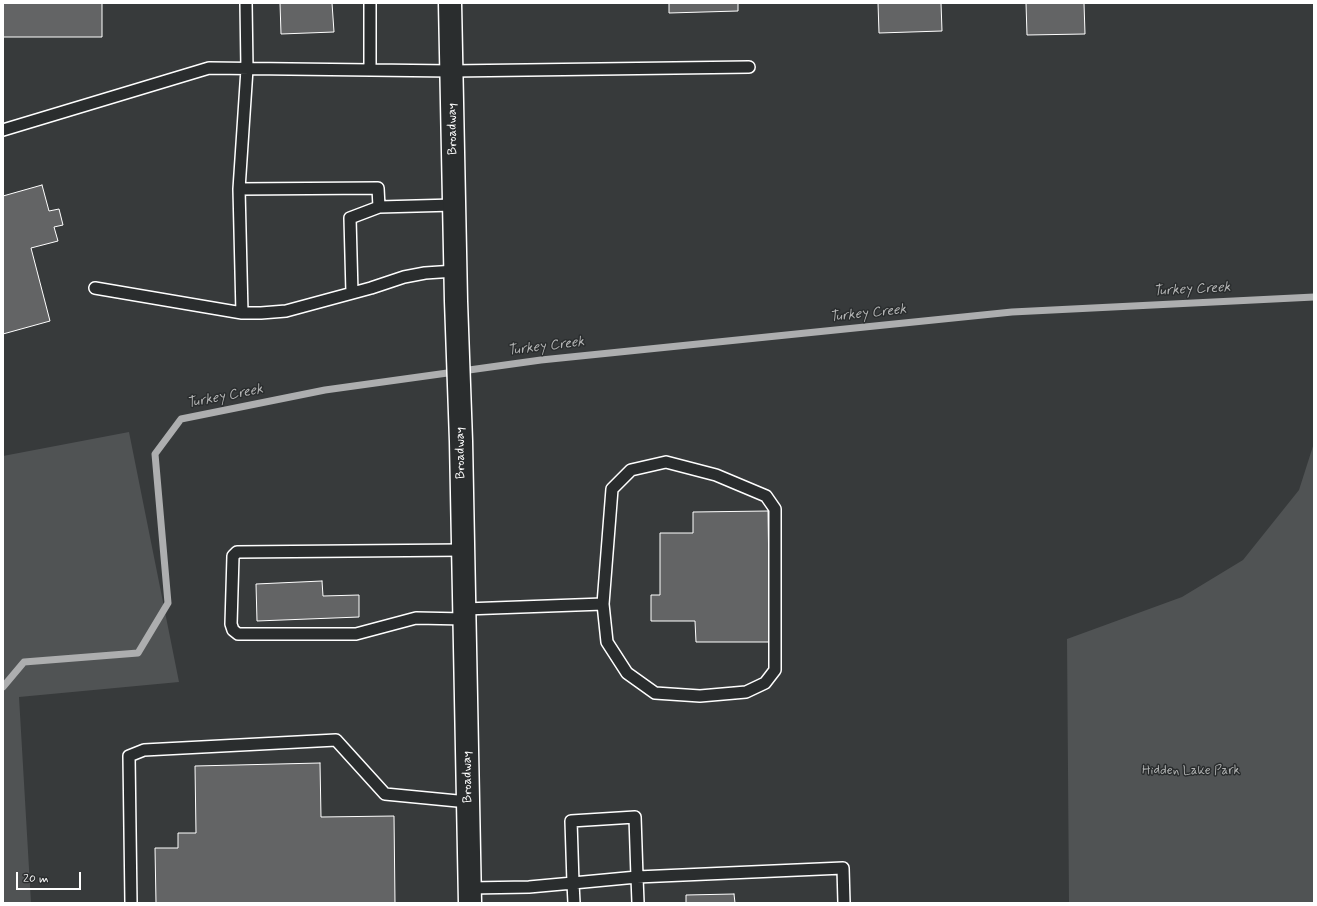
<!DOCTYPE html>
<style>
body{margin:0}
#map{position:relative;width:1317px;height:906px;overflow:hidden;background:#373a3b;font-family:Mynerve,sans-serif}
canvas{display:block}
.frame{position:absolute;inset:0;border:4px solid #fff;pointer-events:none}
.scale{position:absolute;left:16px;top:872px;width:65px;height:18px;box-sizing:border-box;border:2px solid #fff;border-top:0;padding-left:5px;font-size:12px;line-height:14px;white-space:nowrap;color:#fff;-webkit-text-stroke:3px #2a2d2e;paint-order:stroke}
</style>
<div id="map">
<canvas width="1317" height="906"></canvas>
<div class="frame"></div>
<div class="scale">20 m</div>
</div>
<script>
const context = document.querySelector('canvas').getContext('2d');
context.lineJoin = 'round';
function fill(path, color) {
  context.fillStyle = color;
  context.fill(path, 'evenodd');
}
function shape(rows) {
  const path = new Path2D();
  for (const r of rows) {
    path.moveTo(r[0], r[1]);
    for (let i = 2; i < r.length; i += 2) path.lineTo(r[i], r[i + 1]);
  }
  return path;
}
function stroke(path, color, width, dash) {
  context.strokeStyle = color;
  context.lineWidth = width;
  context.lineCap = dash ? 'butt' : 'round';
  context.setLineDash(dash || []);
  context.stroke(path);
}
function label(font, color, halo, rows, align = 'center') {
  context.font = font + ' Mynerve,sans-serif';
  context.lineWidth = 3;
  context.setLineDash([]);
  context.textBaseline = 'middle';
  context.strokeStyle = halo;
  context.fillStyle = color;
  for (const [text, x, y, turn = 0] of rows) {
    context.save();
    context.translate(x, y);
    context.rotate((+turn || 0) * Math.PI / 180);
    context.textAlign = isNaN(turn) ? turn : align;
    if (halo) context.strokeText(text, 0, 0);
    context.fillText(text, 0, 0);
    context.restore();
  }
}
fill(shape([
 [129,432,179,682,19,697,31,903,3,903,3,456],
 [1314,443,1314,903,1069,903,1067,639,1182,597,1243,560,1299,490]
]), '#505354');
stroke(shape([
 [3,687,24,662,138,653,168,603,155,454,181,419,325,390,541,360,1012,312,1314,297]
]), '#adaeaf', 7);
const building = shape([
 [3,3,102,3,102,37,3,37,3,3],
 [280,3,332,3,334,32,281,34,280,3],
 [669,3,738,3,738,11,669,13,669,3],
 [878,3,941,3,942,31,879,33,878,3],
 [1026,3,1084,3,1085,34,1027,35,1026,3],
 [42,185,49,211,59,209,63,225,54,227,58,241,31,248,50,321,3,334,3,196,42,185],
 [768,511,770,642,696,642,695,621,651,621,651,595,660,595,660,533,693,533,693,512,768,511],
 [322,581,323,596,359,595,359,617,257,621,256,584,322,581],
 [320,763,321,817,394,816,395,903,156,903,155,848,178,848,178,833,196,833,195,766,320,763],
 [734,894,735,903,686,903,686,895,734,894]
]);
fill(building, '#636465');
stroke(building, '#fff', 1);
const lane = shape([
 [246,3,247,69,239,189,378,188,379,207,454,205],
 [370,3,370,70],
 [3,130,209,68,452,71,749,67],
 [239,189,242,313,261,313,286,311,371,288,404,277,425,273,455,271],
 [95,288,242,313],
 [352,293,350,218,379,207],
 [463,550,237,552,233,556,231,624,233,630,238,634,356,634,416,618,465,619],
 [465,609,603,604,612,489,631,470,666,462,716,475,766,496,775,509,775,670,765,683,746,692,700,696,655,693,627,673,607,642,603,604],
 [470,888,529,887,573,883,574,903],
 [131,903,129,756,144,750,336,740,385,794,468,802],
 [638,903,637,877,573,883,571,821,635,817,637,877,843,868,844,903]
]);
const primary = shape([
 [450,3,456,301,461,441,470,903]
]);
stroke(lane, '#fff', 14);
stroke(primary, '#fff', 25);
stroke(lane, '#2a2d2e', 11);
stroke(primary, '#2a2d2e', 22);
label('13px', '#fff', '#2a2d2e', [
 ["Broadway",453,129,-91],
 ["Broadway",461,453,-91],
 ["Broadway",468,777,-91]
]);
label('13px', '#b0b2b2', '#2a2d2e', [
 ["Hidden Lake Park",1191,771]
]);
label('italic 14px', '#b4b5b5', '#2a2d2e', [
 ["Turkey Creek",1192,290,-3],
 ["Turkey Creek",868,314,-6],
 ["Turkey Creek",546,347,-7],
 ["Turkey Creek",225,397,-11]
]);
</script>
